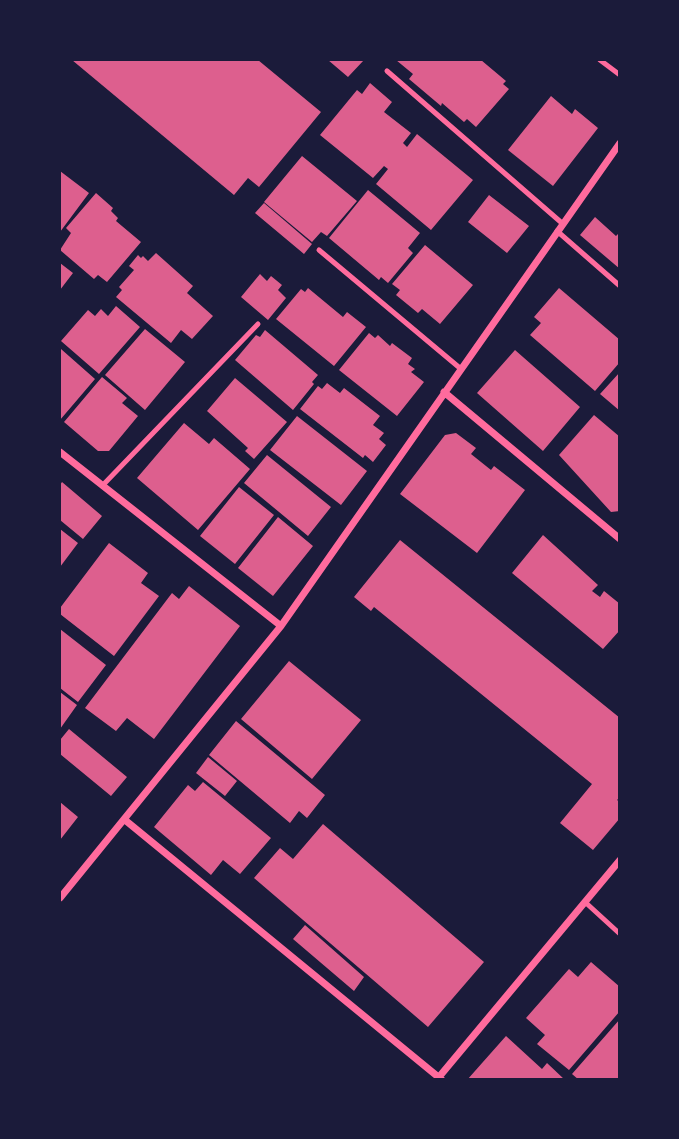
<!DOCTYPE html>
<style>
body{margin:0}
#map{position:relative;width:679px;height:1139px;overflow:hidden;background:#1b1b3a;font-family:"Source Serif 4",serif}
canvas{display:block}
.frame{position:absolute;inset:0;border:61px solid #1b1b3a;pointer-events:none}
</style>
<div id="map">
<canvas width="679" height="1139"></canvas>
<div class="frame"></div>
</div>
<script>
const context = document.querySelector('canvas').getContext('2d');
context.lineJoin = 'round';
function fill(path, color) {
  context.fillStyle = color;
  context.fill(path, 'evenodd');
}
function shape(rows) {
  const path = new Path2D();
  for (const r of rows) {
    path.moveTo(r[0], r[1]);
    for (let i = 2; i < r.length; i += 2) path.lineTo(r[i], r[i + 1]);
  }
  return path;
}
function stroke(path, color, width, dash) {
  context.strokeStyle = color;
  context.lineWidth = width;
  context.lineCap = dash ? 'butt' : 'round';
  context.setLineDash(dash || []);
  context.stroke(path);
}
fill(shape([
 [72,60,258,60,321,112,259,187,248,178,234,195],
 [328,60,364,60,348,77],
 [396,60,481,60,506,81,503,84,509,89,476,127,467,119,464,122,442,103,441,106,409,79,413,74],
 [370,83,392,102,384,112,411,133,403,143,407,147,417,134,473,180,431,230,376,184,388,169,384,166,373,178,320,135,357,90,362,94],
 [551,96,572,114,575,109,598,128,553,186,508,150],
 [302,156,357,201,327,236,321,232,312,242,264,202],
 [60,171,89,193,60,232],
 [368,190,420,233,408,248,413,253,388,283,381,277,379,280,329,238],
 [96,193,113,208,111,211,118,218,116,221,141,242,107,282,98,275,94,279,60,250,71,233,66,228],
 [489,195,529,226,507,253,468,222],
 [264,203,312,244,304,254,255,213],
 [595,217,616,236,620,232,620,269,580,235],
 [425,245,473,285,440,324,422,309,418,313,396,295,400,290,392,284],
 [156,253,193,286,187,293,213,316,192,339,181,330,171,343,116,297,122,290,119,287,134,270,129,266,138,255,141,258,143,256,148,261],
 [60,263,73,273,60,290],
 [260,274,267,281,271,276,282,285,278,290,286,298,268,320,241,297],
 [308,288,343,317,347,312,366,327,334,366,276,319,301,289,305,292],
 [559,288,620,340,620,362,595,391,530,335,541,323,534,317],
 [116,306,140,327,99,374,61,341,88,310,95,316,101,309,108,316],
 [145,329,185,362,145,410,105,375],
 [265,330,318,375,312,382,314,384,293,410,235,360,256,335,260,337],
 [369,333,375,338,378,335,390,346,392,343,412,358,408,364,415,369,411,372,424,382,397,416,339,370],
 [61,349,95,379,60,420,60,351],
 [515,350,580,407,543,451,477,393],
 [620,372,620,411,600,394],
 [102,377,127,398,122,403,138,416,109,451,98,451,64,422],
 [235,378,287,422,254,459,245,451,248,448,207,411],
 [327,383,340,393,344,388,380,416,373,425,384,433,379,439,386,445,373,462,365,455,363,458,300,409,318,386,322,389],
 [594,415,620,437,620,511,611,512,559,455],
 [297,416,367,471,341,505,270,450],
 [184,423,209,444,214,438,250,469,198,530,137,478],
 [456,433,476,448,471,454,491,470,494,466,525,490,477,553,400,494,445,435],
 [267,455,331,507,308,536,244,483],
 [62,482,102,516,83,539,60,520,60,485],
 [239,487,274,515,235,564,200,536],
 [278,517,313,546,273,596,238,568],
 [60,529,78,543,60,567],
 [543,535,598,585,592,591,600,597,604,591,620,604,620,630,603,649,512,573],
 [400,540,620,718,620,797,617,800,620,802,620,818,593,850,560,823,592,784,374,607,371,611,354,597],
 [109,543,148,573,141,583,159,596,114,656,60,614,60,608],
 [189,586,240,626,154,739,127,718,116,731,85,708,172,593,179,599],
 [60,629,106,665,78,702,60,688],
 [289,661,361,720,312,779,241,719],
 [60,692,77,705,60,729],
 [236,721,325,795,307,818,299,811,290,823,209,755],
 [69,729,127,777,111,796,60,754,60,740],
 [208,757,237,781,225,796,196,773],
 [203,782,271,838,240,874,223,860,211,875,154,827,188,785,195,791],
 [60,802,78,817,60,840],
 [323,824,484,962,428,1027,254,878,280,848,293,859],
 [305,925,364,977,354,991,293,939],
 [591,962,620,987,620,1011,569,1070,537,1044,545,1035,526,1018,569,969,578,977],
 [620,1019,620,1080,579,1080,572,1074],
 [506,1036,542,1069,547,1063,565,1080,467,1080]
]), '#dd5f8e');
stroke(shape([
 [600,60,620,75],
 [387,71,563,224],
 [557,231,620,286],
 [319,250,461,369],
 [102,486,258,324],
 [585,902,620,934]
]), '#ff6b9d', 5);
stroke(shape([
 [444,392,620,539],
 [60,452,281,626],
 [125,820,442,1080],
 [60,898,281,626,620,143],
 [439,1077,620,860]
]), '#ff6b9d', 7);
</script>
